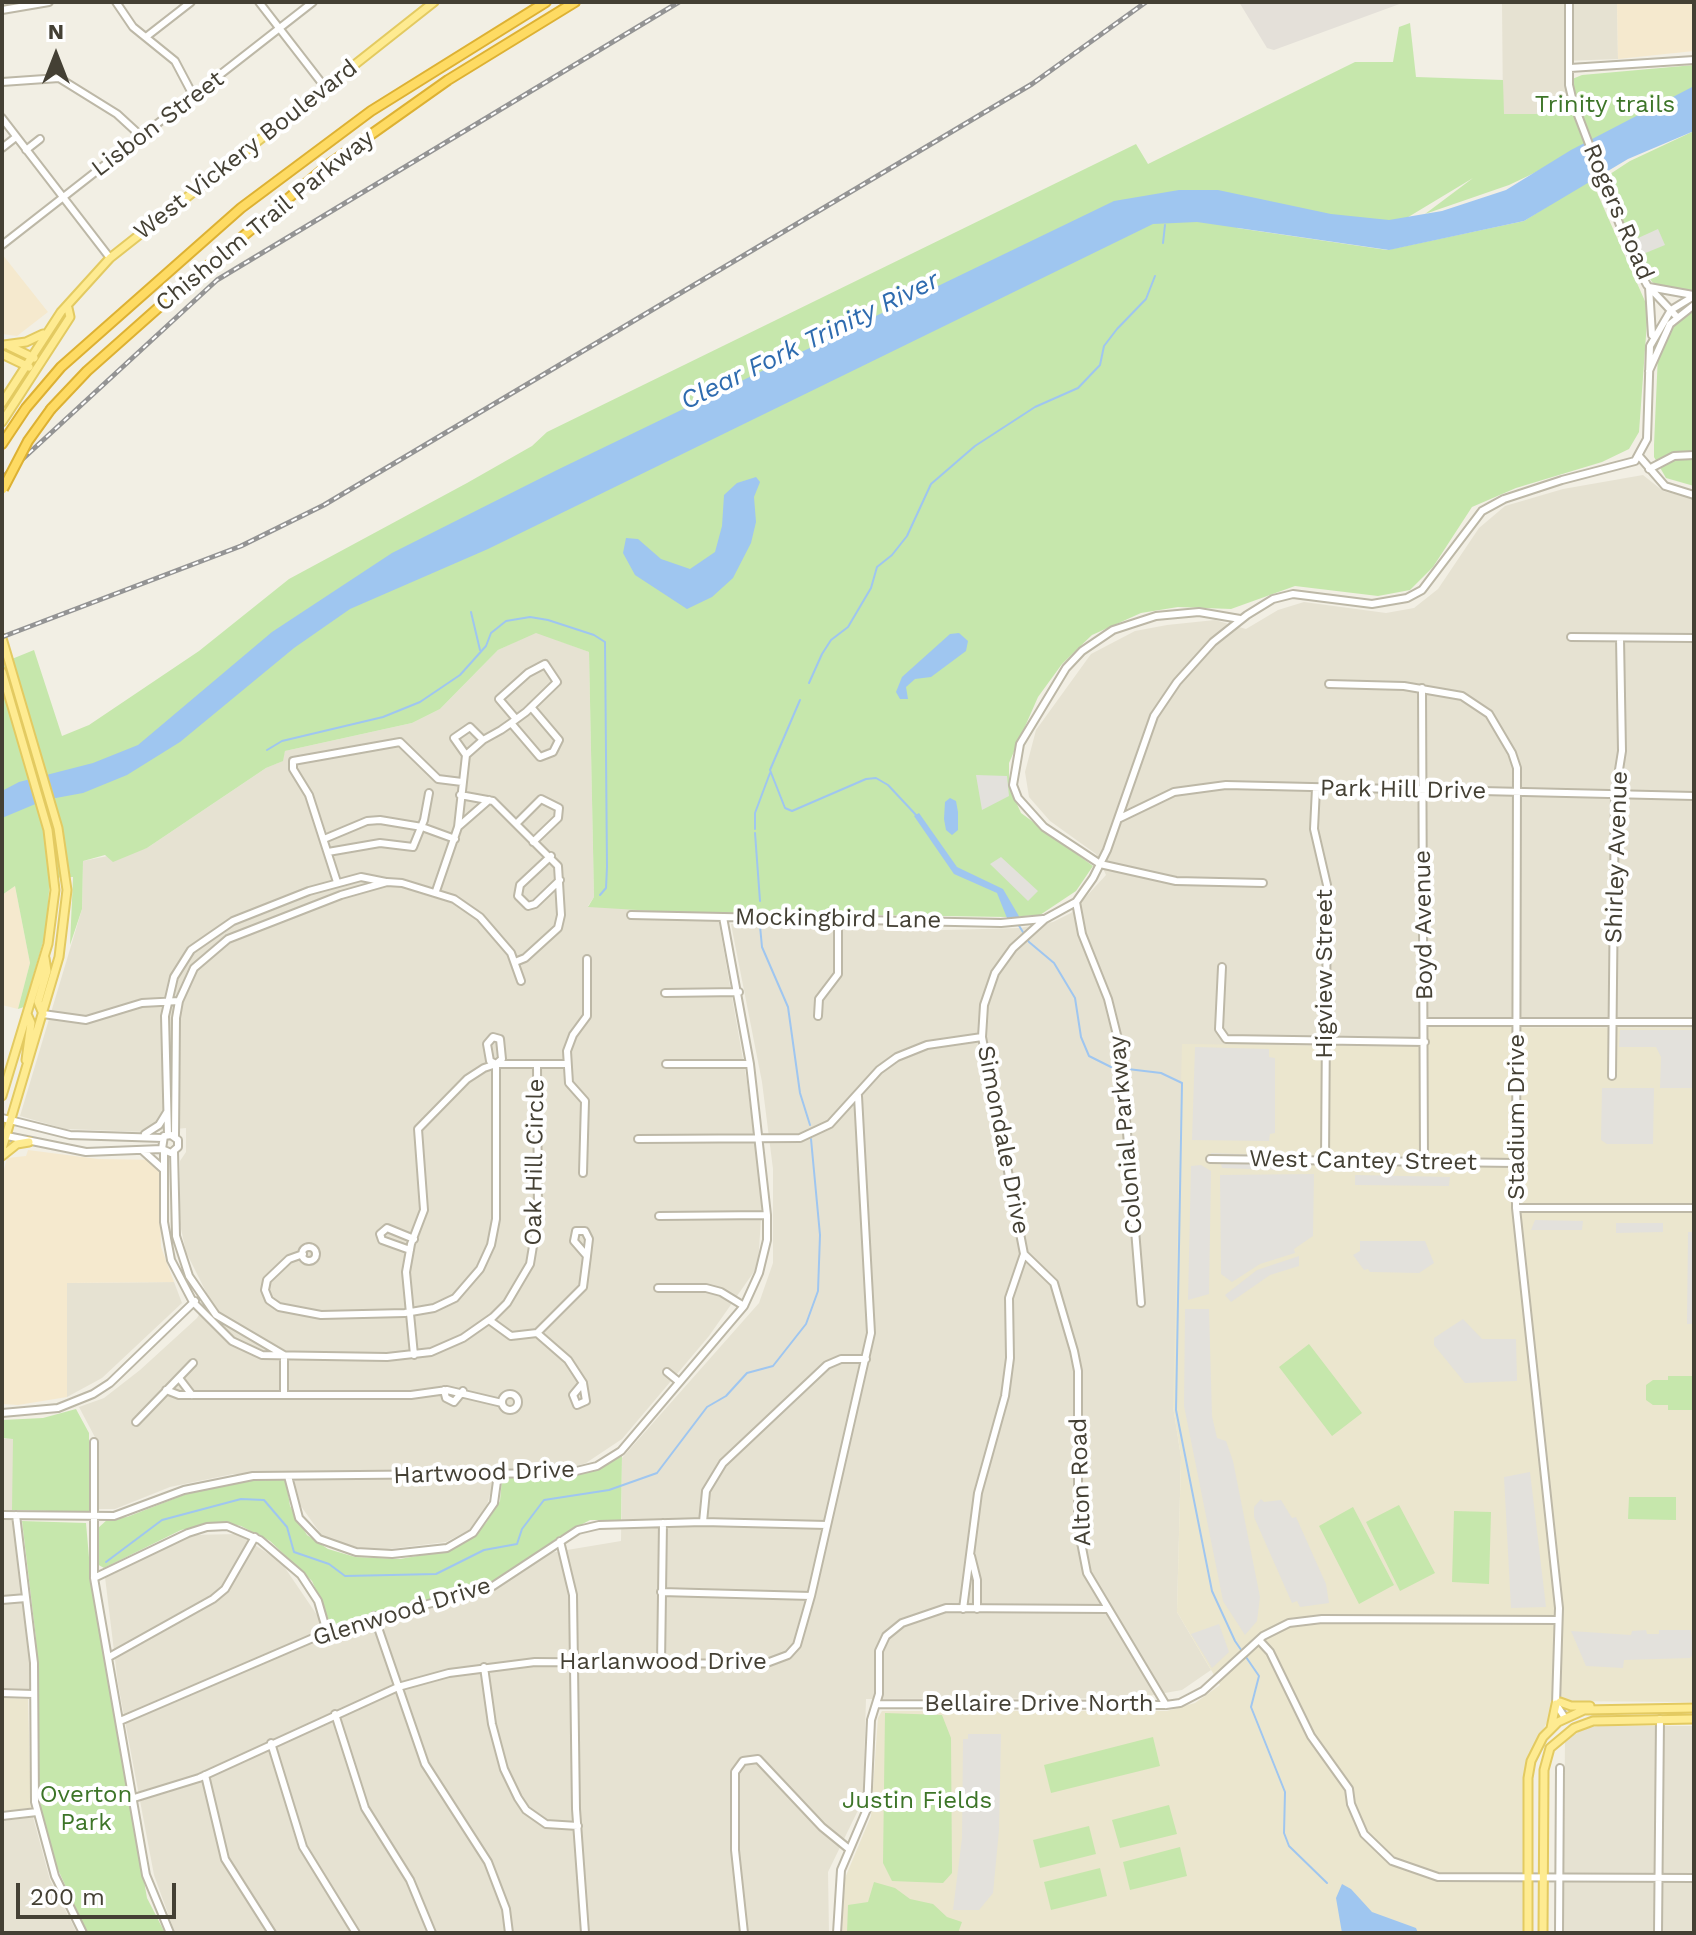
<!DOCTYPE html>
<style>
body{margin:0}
#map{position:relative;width:1696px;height:1935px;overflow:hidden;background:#f2efe4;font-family:"Work Sans",sans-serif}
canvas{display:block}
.frame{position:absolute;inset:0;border:4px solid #444034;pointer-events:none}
.north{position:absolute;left:16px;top:16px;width:80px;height:80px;-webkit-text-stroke:6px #fff;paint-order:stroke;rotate:0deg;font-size:22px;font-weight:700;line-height:32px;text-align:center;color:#444034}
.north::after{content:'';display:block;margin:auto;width:28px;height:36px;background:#444034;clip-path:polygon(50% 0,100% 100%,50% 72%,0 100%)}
.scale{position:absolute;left:16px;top:1883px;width:160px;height:36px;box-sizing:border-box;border:4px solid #444034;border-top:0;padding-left:10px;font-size:24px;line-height:28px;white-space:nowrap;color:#444034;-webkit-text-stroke:6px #fff;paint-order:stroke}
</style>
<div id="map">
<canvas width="1696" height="1935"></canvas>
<div class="frame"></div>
<div class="north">N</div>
<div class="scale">200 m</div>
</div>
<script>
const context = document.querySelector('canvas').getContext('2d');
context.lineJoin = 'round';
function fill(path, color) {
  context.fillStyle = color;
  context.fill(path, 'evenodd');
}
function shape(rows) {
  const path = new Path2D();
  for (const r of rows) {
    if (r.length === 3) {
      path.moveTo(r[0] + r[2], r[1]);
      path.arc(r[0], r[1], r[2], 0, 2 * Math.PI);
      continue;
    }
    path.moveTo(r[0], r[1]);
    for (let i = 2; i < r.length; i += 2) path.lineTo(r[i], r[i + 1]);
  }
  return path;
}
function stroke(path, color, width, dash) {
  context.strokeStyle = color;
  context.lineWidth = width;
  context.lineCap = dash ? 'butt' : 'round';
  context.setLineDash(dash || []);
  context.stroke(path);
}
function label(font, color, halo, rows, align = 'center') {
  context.font = font + ' "Work Sans",sans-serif';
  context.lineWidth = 8;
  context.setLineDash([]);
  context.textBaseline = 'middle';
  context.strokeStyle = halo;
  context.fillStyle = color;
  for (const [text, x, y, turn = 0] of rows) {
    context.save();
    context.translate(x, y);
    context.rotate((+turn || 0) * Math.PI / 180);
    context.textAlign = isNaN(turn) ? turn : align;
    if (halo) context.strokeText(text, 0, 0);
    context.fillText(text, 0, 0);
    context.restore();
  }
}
fill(shape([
 [1502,2,1617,2,1618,59,1564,61,1568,100,1536,114,1503,114],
 [1643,475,1663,491,1694,499,1694,1028,1511,1027,1173,1406,1181,1457,1177,1612,1211,1670,1182,1690,1136,1698,866,1699,863,1800,828,1872,829,1933,175,1933,154,1875,118,1684,105,1577,191,1535,238,1534,281,1562,332,1637,498,1586,543,1554,621,1541,622,1458,759,1303,773,1263,773,1169,762,1082,731,924,907,931,1020,928,1053,922,1071,913,1106,875,1096,854,1050,821,1029,797,1025,772,1036,730,1091,654,1135,631,1167,625,1215,620,1246,629,1278,610,1304,602,1386,613,1414,608,1438,589,1479,528,1505,506,1563,489],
 [536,632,589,652,594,897,588,906,717,912,747,1082,762,1202,758,1266,709,1336,622,1439,586,1463,570,1468,233,1474,170,1487,115,1509,99,1509,98,1443,79,1407,104,1398,140,1370,197,1318,209,1298,186,1252,180,1224,180,1161,186,1152,186,1128,146,1132,65,1129,20,1116,82,909,83,861,147,848,266,768,282,761,285,751,412,723,440,709,498,650],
 [174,1282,182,1303,102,1378,67,1397,67,1283],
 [13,1438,13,1521,22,1521,38,1690,2,1688,2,1439],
 [495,1477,485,1512,471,1529,446,1542,380,1550,345,1546,323,1537,298,1502,294,1478],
 [1598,1726,1694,1726,1694,1933,1563,1933,1565,1741,1583,1729],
 [33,1817,50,1880,77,1933,2,1933,2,1821]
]), '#e6e2d2');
fill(shape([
 [1617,2,1694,2,1694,51,1618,59],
 [2,254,48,312,17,336,2,334],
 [15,886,30,963,18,1009,2,1005,2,895],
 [28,1150,98,1159,159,1160,161,1247,174,1282,67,1283,67,1397,18,1405,2,1404,2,1177,7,1158,26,1156]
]), '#f5e9ce');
fill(shape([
 [1239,2,1405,2,1274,50,1267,48]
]), '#e4e0d9');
fill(shape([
 [1427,1027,1694,1028,1694,1702,1551,1701,1550,1717,1526,1759,1525,1933,842,1933,845,1878,871,1816,878,1718,882,1711,1167,1711,1195,1703,1220,1685,1177,1612,1181,1457,1173,1406,1182,1044,1426,1047],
 [2,1698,28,1699,31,1808,2,1811]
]), '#ebe6ce');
fill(shape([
 [1410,23,1416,77,1503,80,1504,114,1536,114,1568,100,1565,82,1582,75,1694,65,1694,97,1509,185,1425,214,1473,178,1390,228,1241,196,1237,228,1387,250,1524,221,1591,179,1648,308,1639,432,1629,449,1602,462,1516,488,1472,507,1433,567,1410,590,1378,596,1295,586,1231,609,1178,607,1141,613,1092,635,1062,664,1038,697,1009,763,1009,786,1021,813,1093,866,1076,891,1040,915,1008,917,671,912,588,907,594,897,589,652,536,633,498,650,440,709,412,723,285,751,283,761,266,768,147,848,113,862,105,855,83,861,82,909,70,945,73,877,50,878,46,932,24,1007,18,1009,30,963,15,886,2,895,2,663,34,650,62,736,89,725,199,651,289,579,467,483,532,446,547,432,1136,144,1148,164,1355,62,1393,62,1399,27],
 [1694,131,1694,291,1667,290,1652,282,1637,259,1607,176,1630,161],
 [1694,310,1694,486,1666,478,1654,457,1654,445,1658,354,1678,320],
 [1309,1344,1362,1413,1332,1436,1279,1367],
 [1668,1376,1694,1376,1694,1410,1668,1410,1668,1405,1653,1405,1646,1400,1646,1385,1653,1380,1668,1380],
 [76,1409,89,1433,89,1512,12,1510,13,1439,2,1438,2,1420,43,1418],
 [622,1454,621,1520,590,1520,560,1536,492,1585,331,1625,312,1581,270,1541,241,1526,222,1522,181,1530,104,1568,97,1564,97,1529,108,1519,127,1517,194,1491,262,1479,286,1480,290,1506,307,1535,328,1549,355,1557,400,1559,428,1554,469,1539,486,1523,500,1501,502,1479,506,1476,580,1474],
 [1629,1497,1676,1497,1676,1520,1628,1519],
 [1399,1505,1435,1573,1400,1591,1366,1522],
 [1353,1507,1394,1585,1359,1604,1319,1526],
 [1454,1511,1491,1512,1489,1584,1452,1582],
 [22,1521,86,1523,90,1569,147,1898,165,1933,87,1933,55,1863,42,1816,38,1782,36,1639],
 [885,1713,942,1715,951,1738,952,1873,943,1883,892,1881,883,1863],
 [1153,1737,1160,1766,1051,1793,1044,1765],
 [1169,1805,1177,1834,1120,1848,1112,1820],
 [1089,1826,1096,1854,1040,1868,1033,1840],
 [1180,1847,1187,1876,1130,1890,1123,1862],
 [1100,1868,1107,1896,1051,1910,1044,1882],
 [874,1882,895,1888,910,1899,933,1904,947,1917,962,1922,958,1933,847,1933,848,1905,868,1902]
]), '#c6e7ac');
fill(shape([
 [1658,229,1665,245,1643,254,1636,239],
 [976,775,1007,776,1009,796,982,810],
 [1001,857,1038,891,1028,901,990,864],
 [1620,1030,1694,1030,1694,1088,1660,1088,1661,1057,1656,1047,1619,1047],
 [1195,1047,1269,1049,1269,1057,1275,1058,1275,1133,1270,1134,1269,1141,1192,1140],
 [1602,1088,1654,1088,1653,1144,1607,1144,1601,1140],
 [1211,1153,1261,1155,1260,1160,1280,1161,1281,1170,1222,1168,1221,1164,1211,1164],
 [1201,1165,1211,1171,1209,1294,1188,1300,1191,1166],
 [1314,1174,1313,1236,1294,1249,1295,1253,1260,1264,1232,1282,1221,1274,1220,1175],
 [1355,1175,1450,1177,1449,1186,1355,1185],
 [1535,1220,1583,1221,1582,1230,1531,1230],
 [1616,1223,1663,1223,1663,1232,1616,1233],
 [1688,1232,1694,1232,1694,1324,1687,1324],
 [1360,1241,1425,1241,1434,1263,1419,1273,1370,1272,1368,1269,1364,1270,1353,1255,1360,1251],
 [1299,1256,1299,1266,1270,1275,1231,1302,1225,1295,1257,1270],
 [1185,1309,1209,1309,1212,1416,1217,1438,1226,1441,1233,1461,1260,1597,1257,1621,1245,1635,1223,1601,1184,1406],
 [1463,1319,1482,1339,1516,1339,1517,1381,1465,1383,1434,1345,1434,1338],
 [1530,1472,1546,1607,1511,1608,1504,1477],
 [1261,1499,1264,1502,1281,1500,1292,1518,1296,1517,1326,1584,1329,1603,1300,1607,1297,1601,1292,1603,1254,1517,1254,1507],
 [1219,1624,1229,1652,1212,1668,1191,1634],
 [1646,1630,1647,1634,1659,1634,1659,1630,1691,1630,1694,1654,1690,1658,1624,1660,1623,1668,1586,1666,1571,1631,1631,1635,1632,1631],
 [968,1734,1001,1734,999,1830,993,1893,979,1910,953,1910,962,1838,963,1739,968,1739]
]), '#e3e1dc');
fill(shape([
 [1694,86,1694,131,1628,159,1524,221,1389,250,1197,222,1153,224,488,549,350,609,294,648,180,742,127,775,83,793,45,800,2,818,2,791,19,782,93,763,138,745,272,632,392,553,557,470,1114,201,1179,190,1218,190,1331,214,1389,220,1442,211,1506,190,1571,150],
 [756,477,760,482,754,497,756,522,751,543,733,578,712,597,687,609,635,575,623,553,626,538,638,539,661,559,690,569,715,552,722,526,724,495,737,483],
 [959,633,968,641,966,651,931,677,915,679,906,687,908,699,900,699,896,692,902,677,950,634],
 [950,798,956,801,958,812,958,830,952,835,946,830,944,819,945,802],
 [919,813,957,867,1003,889,1020,918,1007,918,997,893,954,874,914,816],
 [1342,1884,1351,1889,1372,1912,1416,1928,1418,1933,1342,1933,1336,1898]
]), '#9fc6f0');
stroke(shape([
 [1163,243,1165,225],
 [471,612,480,650],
 [809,683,822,654,831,640,848,627,871,588,877,567,892,555,907,536,931,484,975,446,1035,407,1078,388,1100,365,1104,346,1117,329,1146,299,1155,276],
 [800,700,770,770,785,808,792,811,866,779,876,778,888,785,917,816],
 [267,750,282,741,383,717,420,702,460,675,486,646,491,633,506,621,530,617,548,620,594,635,605,642,607,867,606,888,600,895],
 [755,829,755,813,770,773],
 [755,833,760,901],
 [1018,924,1029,942,1054,963,1075,998,1081,1037,1089,1056,1111,1067,1161,1073,1182,1083,1176,1410,1212,1591,1235,1641,1259,1676,1251,1707,1285,1792,1284,1833,1289,1846,1327,1883],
 [760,926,762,947,788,1007,800,1093,810,1125],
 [106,1562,162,1520,241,1499,264,1500,287,1527,294,1552,329,1564,345,1576,436,1574,484,1550,517,1544,522,1529,544,1500,609,1490,657,1473,707,1407,726,1396,747,1373,773,1366,806,1324,818,1291,820,1235,811,1139]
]), '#9fc6f0', 2);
const minor = shape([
 [116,2,133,27,175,61,194,97],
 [259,2,324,86],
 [1569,2,1569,85,1573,102,1632,257,1647,285,1677,317],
 [2,10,49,2],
 [146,37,191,2],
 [1570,68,1694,60],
 [2,82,59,78,117,114,142,137],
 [2,118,110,258],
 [2,148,16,137],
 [26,150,40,139],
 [2,245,313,2],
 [1652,335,1649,287,1693,295],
 [1649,371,1670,324,1694,305],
 [1639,456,1665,486,1694,495],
 [1649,469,1674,456,1694,455],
 [1240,619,1199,612,1156,616,1113,630,1082,651,1066,668,1020,744,1013,785,1018,798,1044,827,1100,864,1176,881,1263,883],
 [1571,637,1694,638],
 [1329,684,1404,686,1462,696,1489,714,1512,753,1517,768,1516,1208,1559,1608,1556,1704,1565,1718],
 [1422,688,1424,1162],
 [511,723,540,757,553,752,559,740,531,707],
 [466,755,454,738,470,727,483,740],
 [1316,788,1314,829,1327,885,1325,1161],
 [460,795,493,801,558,866,561,915,558,928,525,958,515,962],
 [1118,819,1174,792,1226,785,1694,796],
 [516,824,541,799,559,808,558,818,533,842],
 [458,827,489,800],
 [324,839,367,821,380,820,422,827,455,839],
 [328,852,380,843,413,847,424,820,429,793],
 [551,856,520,885,518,896,528,906,535,904,560,880],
 [337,882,309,795,293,769,293,761,400,742,438,779,462,782],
 [436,891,458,827,466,755,483,740,501,730,511,723,526,712,557,682,545,664,528,673,499,699,516,719],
 [1076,902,1082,934,1108,999,1120,1047,1141,1303],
 [631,915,1001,923,1043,919],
 [1222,967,1219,1029,1226,1039,1425,1042],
 [665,993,739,992],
 [43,1014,86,1020,142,1003,179,1001],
 [818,1016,819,999,838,974,838,919],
 [1425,1022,1694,1022],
 [666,1064,750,1064],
 [1612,1076,1615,795,1622,751,1620,638],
 [2,1118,70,1135,163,1138],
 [145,1134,159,1125,167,1112],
 [2,1135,86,1152,162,1149,171,1153,178,1147,178,1140,171,1135,164,1136,162,1149],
 [168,1135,165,1016,174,977,191,950,233,921,309,891,361,877,386,882],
 [175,1137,176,1018,179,1001,194,968,228,939,341,895,387,882,402,883,454,899,480,917,511,953,521,981],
 [638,1139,800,1138,830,1124,879,1070,897,1057,927,1045,982,1037],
 [143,1151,163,1169],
 [164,1151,164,1222,171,1260,193,1302,232,1341,262,1355,387,1357,431,1352,463,1338,493,1317,507,1303,530,1264,538,1216,537,1064],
 [174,1151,176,1236,189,1276,216,1315,284,1355],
 [1210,1159,1515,1163],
 [583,1173,585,1101,569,1083,567,1051,573,1035,587,1016,587,959],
 [1516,1208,1694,1208],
 [659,1216,767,1215],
 [576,1231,585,1231,589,1239,587,1256,574,1241,576,1231],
 [309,1254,7],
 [410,1250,382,1240,380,1234,387,1228,414,1239],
 [303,1254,289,1259,267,1280,265,1290,269,1300,279,1307,321,1315,405,1313,434,1308,455,1298,480,1269,491,1245,496,1219,496,1064,502,1059,500,1039,493,1037,487,1044,490,1061,496,1064],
 [1024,1254,1054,1283,1074,1351,1078,1371,1078,1527,1087,1573,1166,1705],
 [658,1288,706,1288,721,1292,744,1306],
 [489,1320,511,1336,537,1333,583,1287,587,1256],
 [537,1333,568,1360,583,1383],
 [284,1355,284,1395],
 [414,1355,406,1272,411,1244,424,1210,418,1129,467,1079,484,1068,496,1064,567,1064],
 [667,1372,678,1381],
 [179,1378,192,1395],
 [583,1383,586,1401,577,1405,573,1395,583,1383],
 [166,1390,179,1395,411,1395,447,1390,502,1403],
 [444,1390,446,1398,454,1402,463,1391],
 [510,1402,8],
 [2,1413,58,1408,93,1394,110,1383,195,1301],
 [136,1422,193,1363],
 [94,1442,94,1578,146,1875,170,1933],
 [288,1476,299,1518,319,1539,356,1552,392,1554,447,1548,473,1533,494,1503,498,1474],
 [2,1515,114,1516,184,1490,253,1476,568,1473,597,1466,621,1451,744,1306,759,1273,767,1240,767,1215,750,1064,723,917],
 [16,1515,34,1663,35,1802,55,1876,83,1933],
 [703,1522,706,1491,723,1463,827,1365,841,1359,866,1359],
 [560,1541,573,1595,576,1809,585,1933],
 [971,1556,977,1580,977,1609],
 [94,1578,188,1533,207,1527,227,1526,260,1540,301,1575,318,1601,327,1632],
 [661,1592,811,1596],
 [2,1600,26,1598],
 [963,1609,978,1493,1005,1396,1010,1358,1009,1298,1024,1254,982,1037,984,1005,995,973,1013,948,1045,919,1076,902,1093,878,1107,850,1154,716,1177,682,1213,642,1247,615,1273,599,1293,594,1372,604,1407,598,1422,590,1482,511,1504,499,1562,480,1635,461,1647,439,1650,346,1671,310,1694,296],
 [374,1616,425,1764,488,1862,506,1909,509,1933],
 [1259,1640,1270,1652,1311,1736,1349,1789,1351,1804,1364,1834,1392,1861,1438,1877,1694,1878],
 [109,1657,213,1599,225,1589,255,1537],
 [661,1664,663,1523],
 [484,1667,492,1724,504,1769,518,1798,526,1810,546,1824,578,1826],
 [2,1693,33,1694],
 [876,1704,1166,1705,1180,1703,1203,1691,1263,1636,1289,1623,1322,1619,1558,1620],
 [335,1714,365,1808,410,1880,432,1933],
 [120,1721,327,1632,493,1586,578,1530,599,1525,703,1522,827,1525],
 [271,1743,303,1847,356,1933],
 [205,1775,225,1859,272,1933],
 [134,1798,199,1778,398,1687,449,1673,535,1662,764,1664,788,1655,797,1645,811,1596,871,1333,858,1096],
 [2,1816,37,1812],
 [744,1933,735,1850,735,1772,743,1761,758,1759,822,1827,849,1849],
 [837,1933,841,1870,867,1809,871,1720,879,1694,879,1651,886,1636,902,1623,946,1608,1108,1609],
 [1559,1933,1560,1768],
 [1658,1933,1660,1719]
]);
const major = shape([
 [4,345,26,342,43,334],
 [9,346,34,358],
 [2,354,29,367],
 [2,403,61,312,110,258,434,2],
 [2,422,70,317,68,308],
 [2,638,58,828,67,890,59,957,2,1149],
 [2,672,48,830,55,890,48,944,2,1096],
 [43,1014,38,1002,47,971,45,958],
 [26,1060,31,1023,27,1014],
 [2,1156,17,1144,29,1142],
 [1560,1702,1571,1706,1590,1706],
 [1551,1728,1556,1704],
 [1528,1933,1528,1778,1531,1761,1543,1737,1558,1722,1584,1710,1694,1708],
 [1543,1933,1544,1770,1550,1748,1574,1728,1593,1721,1694,1719]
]);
const highway = shape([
 [51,409,87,371,167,300,328,165,448,80,575,2],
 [2,444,26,408,61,367,241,208,371,111,546,2]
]);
stroke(minor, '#bdb8a7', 10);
stroke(major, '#e3ca61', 11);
stroke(highway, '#ddb133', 12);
stroke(minor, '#fff', 6);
stroke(major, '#feeb91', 7);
stroke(highway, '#fedb63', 8);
const rail = shape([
 [2,478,217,280,679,2],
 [2,637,241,546,324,505,1032,84,1146,2]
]);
stroke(rail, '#949494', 5);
stroke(rail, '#fff', 2, [6]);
const highwayBridge = shape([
 [3,489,28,441,51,409]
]);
stroke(highwayBridge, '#ddb133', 12, []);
stroke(highwayBridge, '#fedb63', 8);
label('24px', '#3d7528', '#fff', [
 ["Trinity trails",1605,105],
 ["Overton",86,1795],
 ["Park",86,1823],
 ["Justin Fields",917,1801]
]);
label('24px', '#444034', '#fff', [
 ["Lisbon Street",158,124,-37],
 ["West Vickery Boulevard",246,150,-38],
 ["Rogers Road",1618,212,67],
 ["Chisholm Trail Parkway",265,221,-39],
 ["Park Hill Drive",1403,790,1],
 ["Shirley Avenue",1617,857,-88],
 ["Mockingbird Lane",838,919,1],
 ["Boyd Avenue",1424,925,-91],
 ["Higview Street",1325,974,-90],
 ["Stadium Drive",1517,1117,-90],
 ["Colonial Parkway",1126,1135,-95],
 ["Simondale Drive",1003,1140,79],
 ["West Cantey Street",1363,1161,1],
 ["Oak Hill Circle",535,1162,-89],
 ["Hartwood Drive",484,1473,-2],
 ["Alton Road",1081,1482,-92],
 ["Glenwood Drive",402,1612,-17],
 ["Harlanwood Drive",663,1662],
 ["Bellaire Drive North",1039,1704]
]);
label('italic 26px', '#2e6baf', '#fff', [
 ["Clear Fork Trinity River",810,341,-26]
]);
</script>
